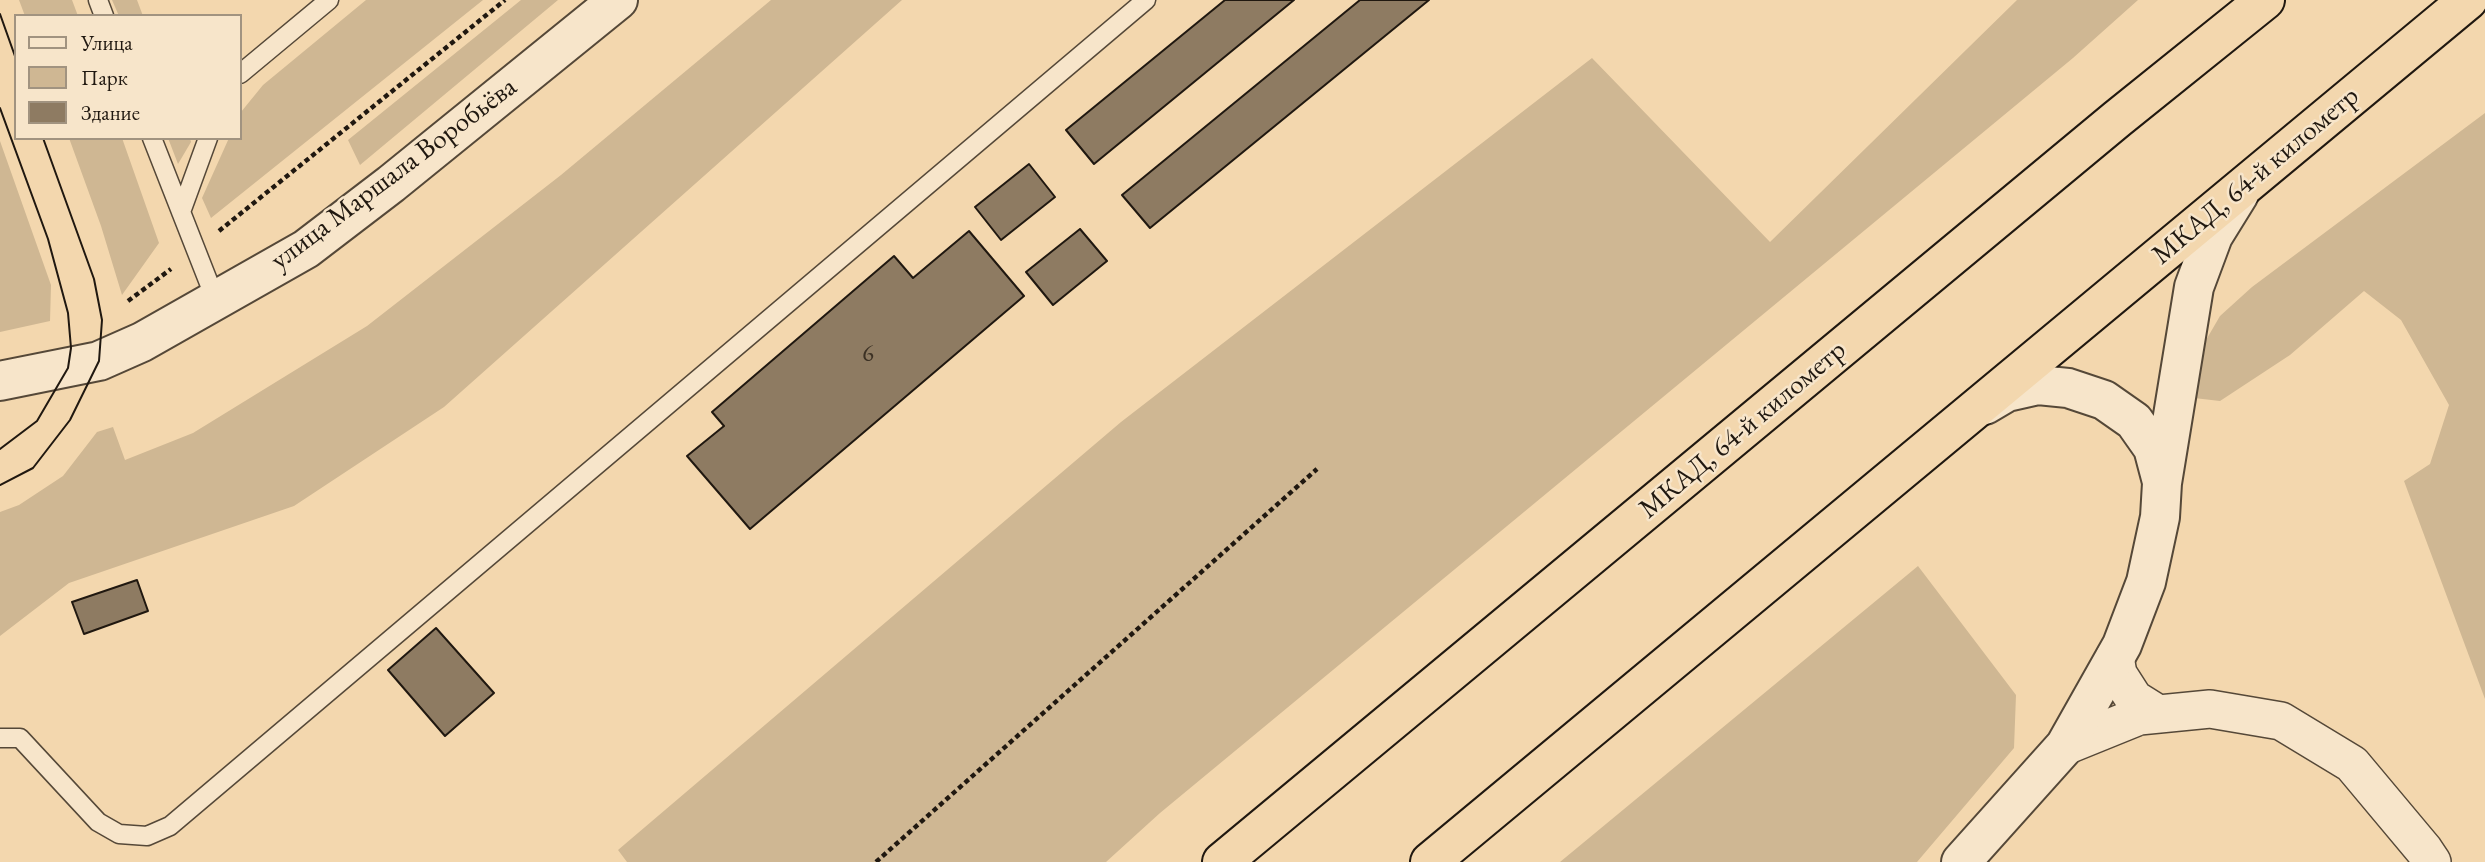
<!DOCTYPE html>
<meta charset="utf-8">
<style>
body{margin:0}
#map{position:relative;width:2485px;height:862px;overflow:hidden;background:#f3d7ae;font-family:"EB Garamond",serif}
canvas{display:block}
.legend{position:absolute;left:14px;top:14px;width:228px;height:126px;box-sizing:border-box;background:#f7e5ca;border:2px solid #a19380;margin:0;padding:9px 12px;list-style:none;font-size:21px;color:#201810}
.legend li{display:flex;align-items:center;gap:14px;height:35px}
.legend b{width:35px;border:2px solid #a19380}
</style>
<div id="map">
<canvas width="2485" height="862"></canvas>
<ul class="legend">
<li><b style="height:9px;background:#f7e5ca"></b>Улица</li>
<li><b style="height:19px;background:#cfb793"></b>Парк</li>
<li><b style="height:19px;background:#8e7b62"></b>Здание</li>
</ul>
</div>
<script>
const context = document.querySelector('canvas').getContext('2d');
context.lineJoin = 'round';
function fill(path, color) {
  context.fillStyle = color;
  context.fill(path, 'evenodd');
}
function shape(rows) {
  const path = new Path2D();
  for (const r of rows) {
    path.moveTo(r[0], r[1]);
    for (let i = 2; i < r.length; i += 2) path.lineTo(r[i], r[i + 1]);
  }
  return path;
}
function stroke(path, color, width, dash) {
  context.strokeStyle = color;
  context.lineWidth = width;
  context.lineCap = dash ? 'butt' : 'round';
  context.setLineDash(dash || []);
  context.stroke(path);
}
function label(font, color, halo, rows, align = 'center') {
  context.font = font + ' "EB Garamond",serif';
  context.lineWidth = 5;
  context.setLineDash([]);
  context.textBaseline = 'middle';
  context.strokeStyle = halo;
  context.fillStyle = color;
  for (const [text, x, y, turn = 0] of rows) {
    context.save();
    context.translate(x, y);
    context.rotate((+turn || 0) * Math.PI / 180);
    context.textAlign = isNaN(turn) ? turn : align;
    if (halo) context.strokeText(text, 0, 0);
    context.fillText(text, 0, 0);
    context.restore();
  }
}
fill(shape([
 [19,0,72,0,78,16,25,16],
 [112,0,137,0,143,16,119,16],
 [366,0,483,0,211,218,202,198,229,138,240,138,241,112,263,85],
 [521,0,558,0,360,165,348,140],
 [771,0,902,0,444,407,294,506,69,583,0,636,0,512,19,505,63,476,97,432,113,427,125,460,193,433,367,326,561,175],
 [2017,0,2138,0,2073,58,1160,813,1106,862,627,862,618,850,1121,422,1592,58,1770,242],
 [2485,113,2485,699,2404,481,2430,464,2449,405,2401,320,2364,291,2290,355,2220,401,2194,398,2195,359,2220,316,2252,287],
 [69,138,122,138,159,243,122,295,101,226],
 [168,138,190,138,191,142,178,164],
 [0,141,51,285,50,321,0,332],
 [1918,566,2016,695,2014,748,1917,862,1560,862]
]), '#cfb793');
const building = shape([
 [1225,0,1294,0,1094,164,1066,130,1225,0],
 [1360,0,1429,0,1150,228,1122,195,1360,0],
 [1029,164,1055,197,1001,240,975,207,1029,164],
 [1080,229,1107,261,1053,305,1026,272,1080,229],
 [969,231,1024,296,750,529,687,456,724,426,712,412,894,256,913,278,969,231],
 [137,580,148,611,84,634,72,602,137,580],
 [436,628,494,693,445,736,388,670,436,628]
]);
fill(building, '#8e7b62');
stroke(building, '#201810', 2);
const service = shape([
 [98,0,104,16],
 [240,74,329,0],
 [152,138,216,301],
 [181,212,208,138],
 [0,738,20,738,98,822,119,834,147,836,170,826,1146,0]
]);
const minor = shape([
 [2115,657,2118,674,2134,699,2158,714],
 [2065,746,2139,716,2210,709,2281,721,2352,764,2424,850,2432,862]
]);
const tertiary = shape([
 [0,381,99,361,142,342,306,249,391,184,618,0],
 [1985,405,2007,392,2038,385,2068,388,2104,400,2134,421,2153,448,2162,482],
 [1961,862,2065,746,2122,645,2146,582,2160,517,2162,483,2194,287,2213,236,2239,194]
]);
const trunk = shape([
 [1222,862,2117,119,2265,0],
 [1430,862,2468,0]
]);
stroke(service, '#554838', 21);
stroke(minor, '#554838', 40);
stroke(tertiary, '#554838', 42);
stroke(trunk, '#201810', 42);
stroke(shape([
 [219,231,505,0],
 [128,301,171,269],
 [876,862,1317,469]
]), '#201810', 4.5, [5, 3.5]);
stroke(service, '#f7e5ca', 18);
stroke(minor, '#f7e5ca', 37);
stroke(tertiary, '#f7e5ca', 38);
stroke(trunk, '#f3d7ae', 38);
stroke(shape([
 [0,14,16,59],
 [0,108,48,239,68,313,71,348,68,368,37,421,0,449],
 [0,485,33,468,70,420,99,361,102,320,94,279,43,138]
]), '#201810', 2);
label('24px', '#3c3124', null, [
 ["6",868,354]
]);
label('28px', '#201810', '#f7e5ca', [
 ["улица Маршала Воробьёва",394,174,-37],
 ["МКАД, 64-й километр",2256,176,-40],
 ["МКАД, 64-й километр",1743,430,-40]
]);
</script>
